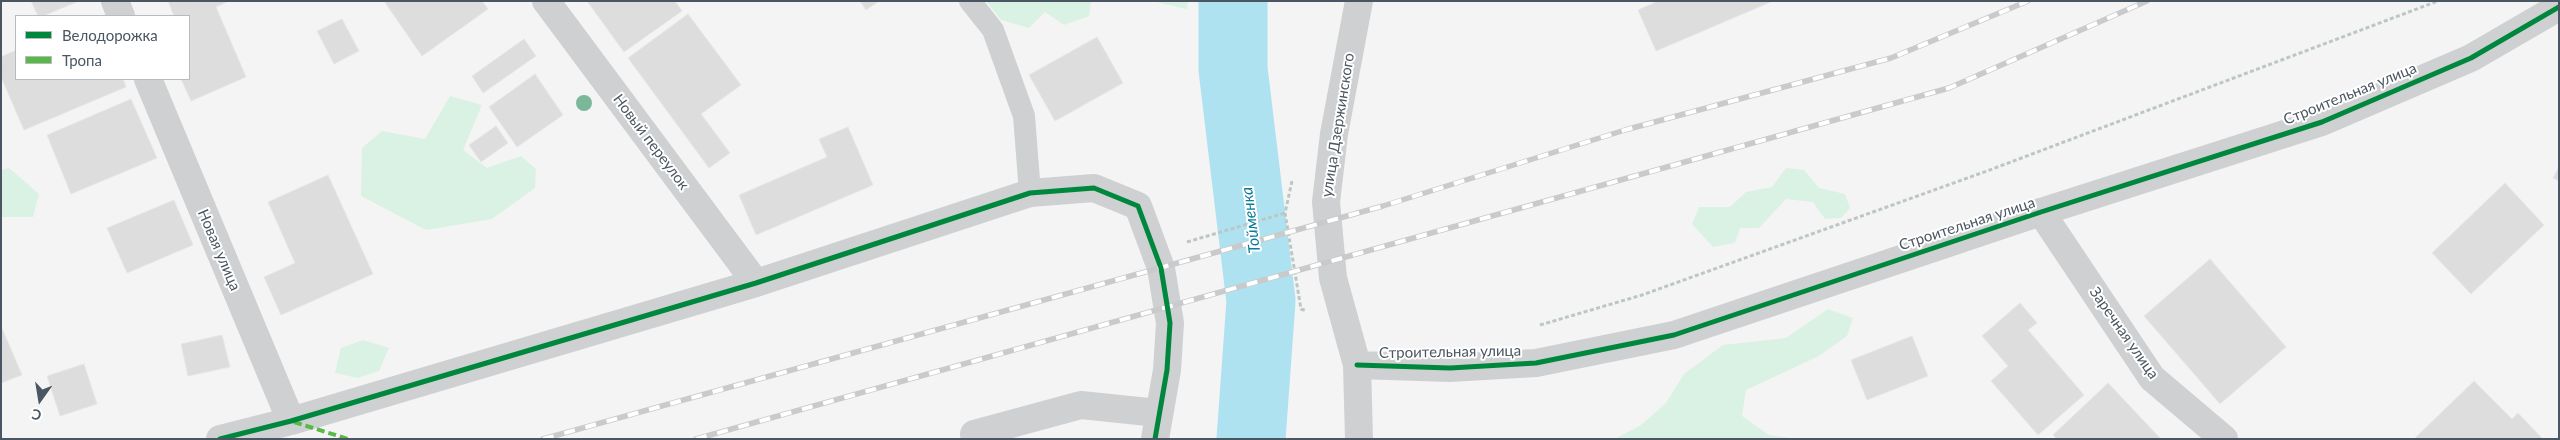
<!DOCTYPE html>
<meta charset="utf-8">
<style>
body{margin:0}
#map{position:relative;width:2560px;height:440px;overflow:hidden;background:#f4f4f4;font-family:Lato,sans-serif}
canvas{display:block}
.frame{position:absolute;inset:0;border:2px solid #4a5661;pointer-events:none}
.legend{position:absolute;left:15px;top:15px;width:175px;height:65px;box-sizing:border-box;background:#fff;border:1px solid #b7bbc0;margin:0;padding:6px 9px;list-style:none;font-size:15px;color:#4a5661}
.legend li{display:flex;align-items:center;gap:10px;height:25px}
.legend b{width:25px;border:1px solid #b7bbc0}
.north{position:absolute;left:15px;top:375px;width:50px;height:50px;-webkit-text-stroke:4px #fff;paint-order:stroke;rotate:193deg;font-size:14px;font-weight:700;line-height:20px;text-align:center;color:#4a5661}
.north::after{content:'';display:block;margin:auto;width:18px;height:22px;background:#4a5661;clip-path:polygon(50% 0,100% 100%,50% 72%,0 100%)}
</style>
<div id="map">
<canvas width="2560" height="440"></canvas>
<div class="frame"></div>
<ul class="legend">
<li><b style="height:6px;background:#00873e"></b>Велодорожка</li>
<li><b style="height:6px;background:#58b947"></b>Тропа</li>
</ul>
<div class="north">С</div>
</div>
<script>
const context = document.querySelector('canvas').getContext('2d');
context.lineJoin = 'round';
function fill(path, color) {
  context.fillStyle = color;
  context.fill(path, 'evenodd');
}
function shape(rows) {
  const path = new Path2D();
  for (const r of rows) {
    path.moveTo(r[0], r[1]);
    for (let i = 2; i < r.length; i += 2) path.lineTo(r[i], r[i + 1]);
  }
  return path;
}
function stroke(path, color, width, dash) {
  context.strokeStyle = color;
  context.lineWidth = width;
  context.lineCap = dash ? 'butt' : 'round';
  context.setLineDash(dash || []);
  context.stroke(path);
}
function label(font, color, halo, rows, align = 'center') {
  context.font = font + ' Lato,sans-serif';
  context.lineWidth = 4;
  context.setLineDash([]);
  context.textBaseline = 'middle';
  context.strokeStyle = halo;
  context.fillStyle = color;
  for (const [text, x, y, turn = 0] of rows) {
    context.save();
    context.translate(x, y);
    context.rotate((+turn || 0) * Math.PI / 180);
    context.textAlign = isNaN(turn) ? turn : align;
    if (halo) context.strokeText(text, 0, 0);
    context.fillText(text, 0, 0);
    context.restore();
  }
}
fill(shape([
 [1091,1,1089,16,1064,25,1045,12,1029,28,1001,20,987,2],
 [1152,1,1188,1,1187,9],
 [450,96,482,105,463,150,487,168,521,156,536,169,535,188,492,219,426,230,361,196,362,148,382,131,425,139],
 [9,168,39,194,33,217,1,217,1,170],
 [1786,168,1804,170,1819,188,1845,194,1850,208,1841,218,1825,219,1813,202,1786,199,1759,228,1740,228,1735,243,1713,247,1692,224,1699,207,1730,207,1746,192,1772,187],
 [1828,309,1853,318,1847,336,1819,356,1746,390,1742,416,1769,435,1797,439,1615,439,1641,425,1666,403,1684,374,1723,345,1786,338],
 [363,340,389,348,379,371,358,378,335,373,341,348]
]), '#d9f2e3');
stroke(shape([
 [1233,1,1233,69,1261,301,1251,439]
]), '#aee2f0', 69);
const building = shape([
 [31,1,79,1,43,16,38,16,31,1],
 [168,1,229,1,216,7,246,77,191,101,181,79,189,79,189,16,174,16,168,1],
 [384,1,482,1,488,9,422,56,384,1],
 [587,1,675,1,682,11,624,52,587,1],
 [860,1,879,1,866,10,860,1],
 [1658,1,1773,1,1656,51,1638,10,1658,1],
 [688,14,741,85,701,114,730,153,709,168,628,58,688,14],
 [342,19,359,51,334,64,317,31,342,19],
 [1097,37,1123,83,1055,121,1029,75,1097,37],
 [524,39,536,56,483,93,472,76,524,39],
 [16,50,16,79,123,79,126,87,24,130,1,77,1,57,16,50],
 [535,74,563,115,517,147,489,107,535,74],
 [131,99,157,158,71,194,47,135,131,99],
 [496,126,508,143,481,162,469,145,496,126],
 [848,127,873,185,756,235,739,195,827,157,819,139,848,127],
 [2559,167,2559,181,2553,178,2559,167],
 [328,175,373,274,281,315,264,277,295,263,268,202,328,175],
 [2505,183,2544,225,2471,294,2432,253,2505,183],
 [174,200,193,245,127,273,107,228,174,200],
 [2210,259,2286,347,2220,404,2144,316,2210,259],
 [2020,303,2037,323,2028,330,2084,395,2038,435,1991,381,2008,366,1982,336,2020,303],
 [1,326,22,375,1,383,1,326],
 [222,335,230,367,188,376,181,344,222,335],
 [1912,336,1928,376,1867,400,1851,360,1912,336],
 [84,364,97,404,60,416,47,376,84,364],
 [2474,381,2512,419,2518,413,2543,439,2414,439,2474,381],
 [2108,383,2161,439,2057,439,2053,435,2108,383]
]);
fill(building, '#ddddde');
stroke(building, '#e5e6e7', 1);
stroke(shape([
 [1292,181,1285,213,1301,309,1307,311],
 [1187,242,1285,213],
 [1540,325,1642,295,1987,171,2438,1]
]), '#bcc7c4', 3, [4, 2.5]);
stroke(shape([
 [970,1,993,30,1024,116,1030,193]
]), '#ced0d2', 22);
stroke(shape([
 [115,1,121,16],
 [546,1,756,283],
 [148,79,291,421],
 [2041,212,2152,378,2224,439],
 [974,434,1081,405,1158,413],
 [220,439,291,421,756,283,1030,193,1094,188,1138,206,1161,268,1170,323,1167,370,1155,439]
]), '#ced0d2', 28);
stroke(shape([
 [1359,1,1334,134,1326,202,1333,278,1357,365,1359,439],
 [1357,365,1450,368,1536,363,1674,335,2041,212,2322,122,2471,58,2559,7]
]), '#ced0d2', 28);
const rail = shape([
 [543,439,1383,206,1625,130,1891,58,2028,1],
 [696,439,1949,88,2147,1]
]);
stroke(rail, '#c9cacc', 5.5);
stroke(rail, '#fff', 4, [11]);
stroke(shape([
 [294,422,348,439]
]), '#58b947', 4, [8, 4]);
stroke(shape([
 [1357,365,1450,368,1536,363,1674,335,2041,212,2322,122,2471,58,2559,7],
 [220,439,291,421,756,283,1030,193,1094,188,1138,206,1161,268,1170,323,1167,370,1155,439]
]), '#00873e', 5);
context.fillStyle = '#7ab899';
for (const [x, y] of [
 [584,103]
]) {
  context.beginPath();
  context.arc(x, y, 8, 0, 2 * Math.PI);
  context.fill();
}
label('15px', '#4a5661', '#fff', [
 ["Строительная улица",2350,94,-22],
 ["улица Дзержинского",1338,125,-81],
 ["Новый переулок",651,142,53],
 ["Строительная улица",1967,224,-18],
 ["Новая улица",219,250,67],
 ["Заречная улица",2124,333,55],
 ["Строительная улица",1450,352,-1]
]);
label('italic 16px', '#0c7c9b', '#fff', [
 ["Тойменка",1251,220,-97]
]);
</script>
